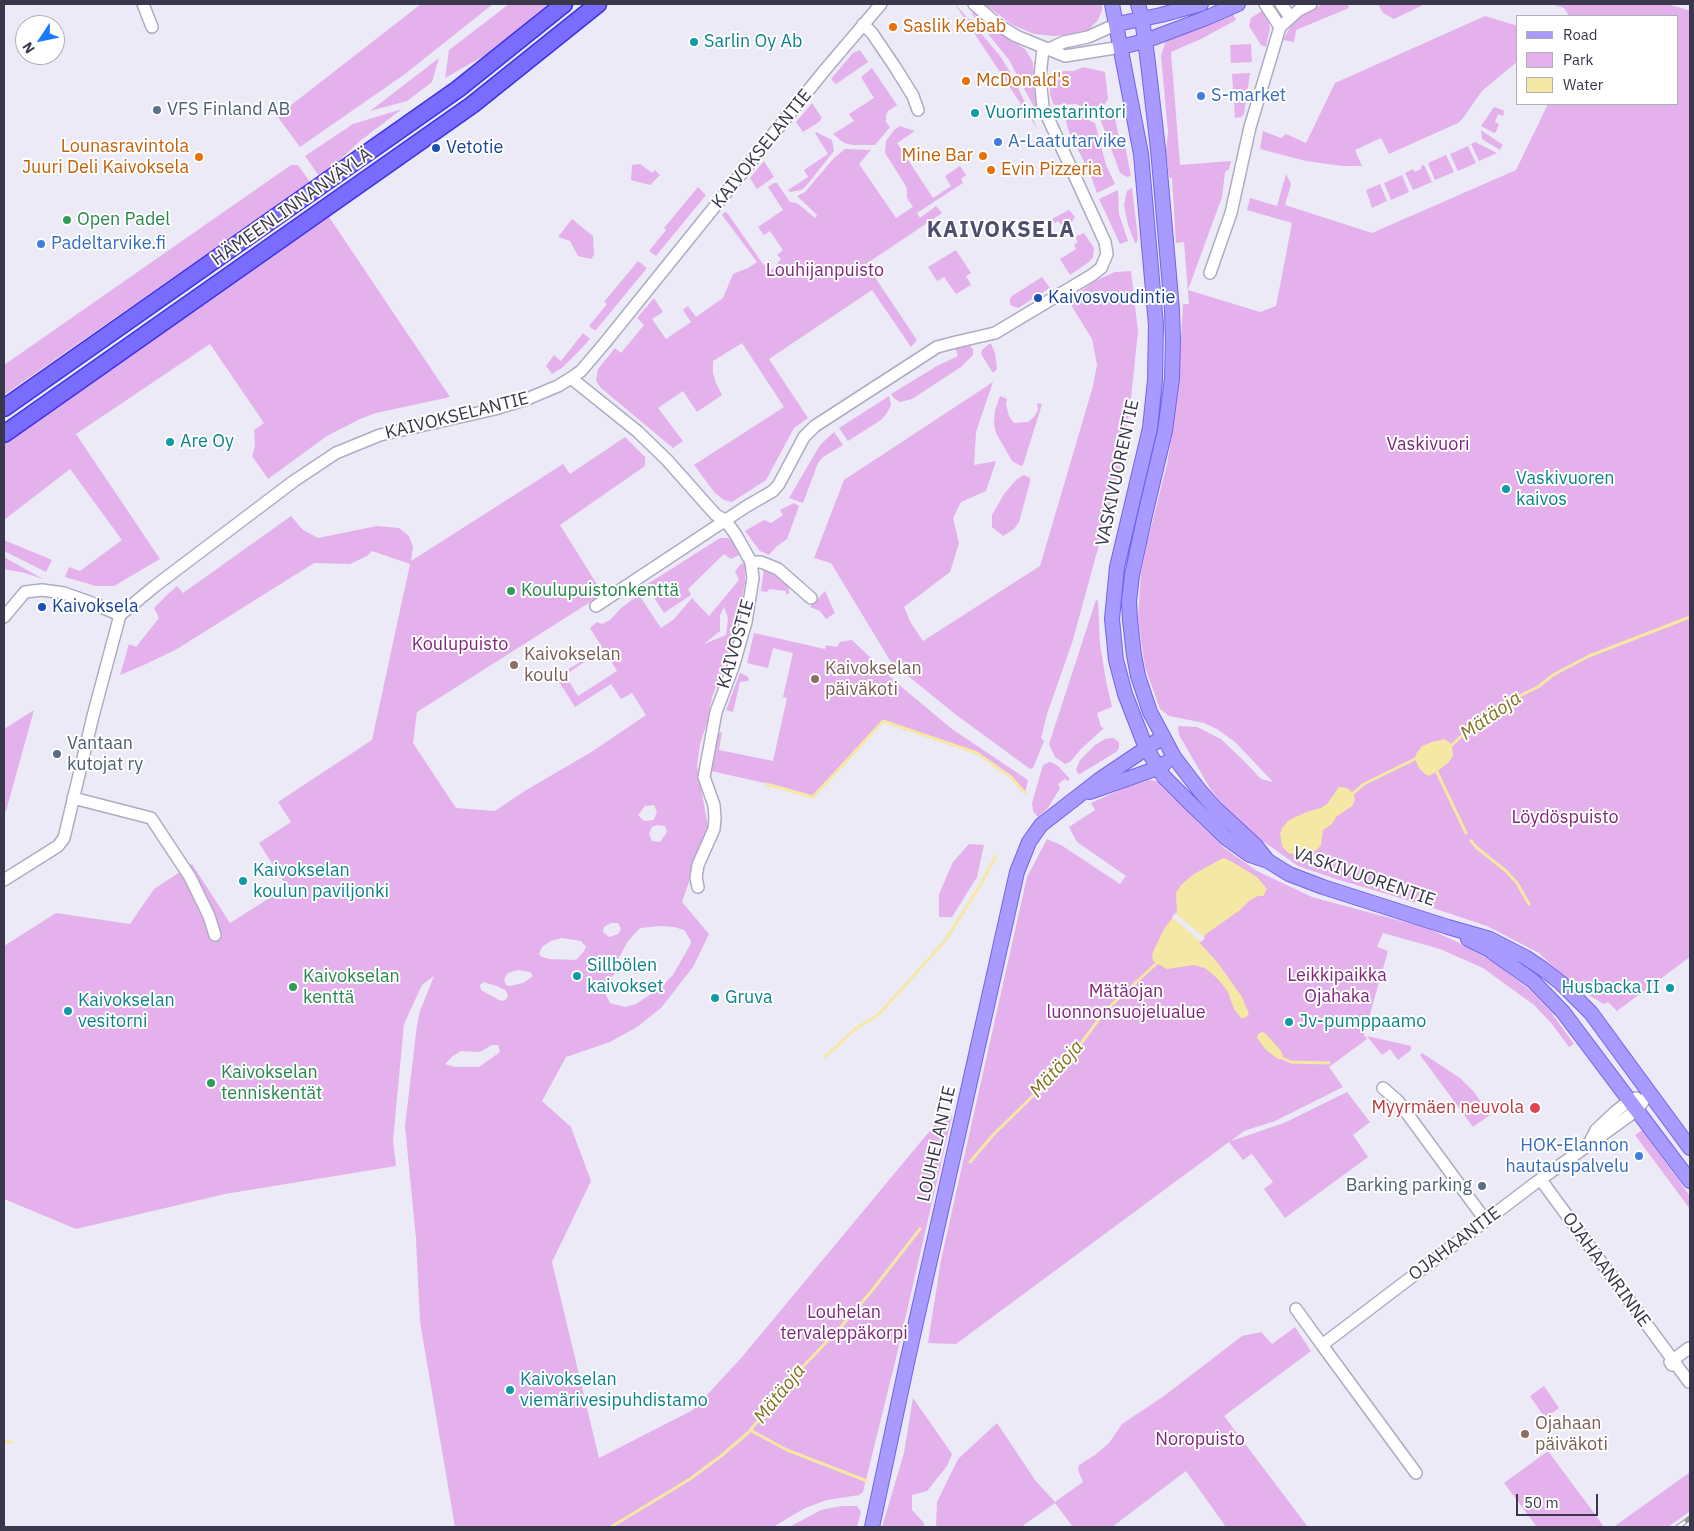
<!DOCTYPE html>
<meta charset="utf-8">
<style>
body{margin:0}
#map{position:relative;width:1694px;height:1531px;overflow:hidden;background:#ebeaf6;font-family:"IBM Plex Sans",sans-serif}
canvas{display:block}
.frame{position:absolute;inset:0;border:5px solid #38374b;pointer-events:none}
.legend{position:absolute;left:1516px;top:15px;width:162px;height:90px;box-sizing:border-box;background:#fff;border:1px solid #afafb7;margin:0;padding:6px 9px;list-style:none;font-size:15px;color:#38374b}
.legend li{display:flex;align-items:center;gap:10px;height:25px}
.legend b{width:25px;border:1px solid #afafb7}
.north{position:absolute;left:15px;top:15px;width:50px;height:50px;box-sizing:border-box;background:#fff;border:1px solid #afafb7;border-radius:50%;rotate:236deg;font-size:14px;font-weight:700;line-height:20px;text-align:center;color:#38374b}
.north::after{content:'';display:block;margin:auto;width:18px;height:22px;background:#187aff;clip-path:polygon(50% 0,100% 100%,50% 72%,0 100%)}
.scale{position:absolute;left:1516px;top:1494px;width:82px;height:22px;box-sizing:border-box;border:2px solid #38374b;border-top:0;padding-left:6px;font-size:15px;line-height:18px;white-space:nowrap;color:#38374b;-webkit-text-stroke:4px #fff;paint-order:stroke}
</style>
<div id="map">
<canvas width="1694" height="1531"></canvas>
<div class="frame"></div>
<ul class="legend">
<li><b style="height:6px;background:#a89aff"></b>Road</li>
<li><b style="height:14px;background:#e5b1ec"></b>Park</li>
<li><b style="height:14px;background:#f5e8a4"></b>Water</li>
</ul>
<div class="north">N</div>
<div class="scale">50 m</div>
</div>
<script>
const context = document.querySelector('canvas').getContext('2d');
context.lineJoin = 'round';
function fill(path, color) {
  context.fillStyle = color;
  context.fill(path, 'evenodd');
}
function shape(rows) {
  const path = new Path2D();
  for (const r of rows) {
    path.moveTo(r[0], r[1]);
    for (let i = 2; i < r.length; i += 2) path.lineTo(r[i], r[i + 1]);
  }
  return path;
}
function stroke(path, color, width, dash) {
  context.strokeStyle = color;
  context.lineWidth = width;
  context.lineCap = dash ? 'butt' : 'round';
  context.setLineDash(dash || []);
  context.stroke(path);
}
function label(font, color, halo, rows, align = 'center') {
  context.font = font + ' "IBM Plex Sans",sans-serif';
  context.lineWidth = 4;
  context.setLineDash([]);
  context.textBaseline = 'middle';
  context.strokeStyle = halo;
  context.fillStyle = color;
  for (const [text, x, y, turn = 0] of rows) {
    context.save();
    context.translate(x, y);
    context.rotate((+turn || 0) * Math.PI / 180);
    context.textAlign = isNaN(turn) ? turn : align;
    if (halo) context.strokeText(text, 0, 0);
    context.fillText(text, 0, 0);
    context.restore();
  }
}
fill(shape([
 [421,4,493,4,405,74,300,147,277,116],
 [509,4,548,4,489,53,445,78,449,50],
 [955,4,974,25,1000,56,1012,75,1038,130],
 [984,4,1102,4,1102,10,1098,20,1087,31,1072,35,1053,36,1034,34,1013,25],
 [1323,4,1348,4,1349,8,1296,30,1294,42,1283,40,1292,24,1303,14],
 [1378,4,1425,4,1394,19,1383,13],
 [1551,4,1667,4,1688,10,1690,8,1690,957,1617,1011,1608,1002,1604,1004,1576,988,1539,953,1487,926,1427,906,1336,879,1298,866,1250,832,1231,814,1211,790,1179,735,1178,726,1197,727,1221,739,1246,763,1261,779,1273,782,1235,742,1217,729,1204,723,1169,716,1160,709,1145,667,1138,618,1141,574,1147,543,1167,464,1174,424,1179,377,1183,304,1189,304,1184,242,1176,243,1172,178,1169,177,1166,152,1168,132,1161,56,1165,43,1170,37,1232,12,1236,20,1201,39,1171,52,1180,165,1231,161,1229,169,1225,172,1222,197,1188,290,1260,312,1276,306,1292,223,1247,210,1250,198,1277,206,1286,174,1291,184,1285,205,1372,233,1516,170,1548,104,1678,104,1678,16,1569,16,1564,8],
 [1262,11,1268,20,1270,28,1266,47,1261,45,1249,26,1251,18],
 [973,12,994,30,1025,49,1030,57,1033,63,1034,89,1037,111,1036,111,1009,60,972,14],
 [1485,16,1518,26,1518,61,1482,91,1463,118,1458,123,1389,154,1381,138,1355,150,1362,166,1342,166,1306,161,1260,149,1263,131,1281,138,1286,134,1306,143,1335,83],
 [1251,44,1252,62,1231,63,1230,45],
 [860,50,868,62,836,84,831,79,853,53],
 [439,58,432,82,407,101,370,111],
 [1083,67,1105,72,1108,99,1104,105,1098,108,1088,109,1076,104,1054,105,1050,95,1050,88,1057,77,1063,71,1074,71],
 [872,68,897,105,888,111,886,115,886,122,890,127,875,145,853,145,844,143,833,134,854,121,849,114,874,98,861,77],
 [1250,73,1244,114,1241,117,1235,118,1232,74],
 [812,103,822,118,819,122,803,132,796,122],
 [1494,107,1503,110,1504,112,1503,116,1498,114,1495,122,1499,124,1496,132,1494,133,1481,126],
 [402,109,360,141,331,168,319,176,305,156,353,124],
 [1065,111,1070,111,1095,123,1106,165,1115,184,1097,193,1090,173,1069,132,1065,118],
 [1114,112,1119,138,1125,145,1131,176,1127,177,1120,173,1101,121,1102,115],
 [900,126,915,131,897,143,933,198,951,186,945,176,960,166,966,175,961,179,963,183,917,213,920,218,936,206,942,213,866,264,917,340,911,347,872,290,769,359,808,418,794,428,766,480,732,502,724,500,715,493,694,465,784,407,742,343,713,361,713,373,716,383,722,395,697,412,683,391,658,408,683,441,673,448,601,388,596,381,598,369,615,348,621,353,644,325,637,318,654,298,663,312,652,319,666,339,691,322,683,310,688,306,696,317,723,298,733,274,748,268,757,262,722,215,725,212,728,214,763,264,772,270,781,259,777,255,783,250,770,231,764,235,758,227,783,210,768,187,774,183,777,183,790,202,797,203,815,218,817,215,797,196,805,192,834,158,845,149,871,150,859,164,896,218,913,207,907,198,907,189,904,183,885,153,886,141,895,129],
 [1481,130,1503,145,1500,150,1482,139],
 [816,132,832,140,834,151,806,186,801,190,790,192,788,190,808,177,804,170,828,154,815,133],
 [1475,142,1497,153,1479,161,1471,144],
 [1468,146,1476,163,1458,171,1450,154],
 [1446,155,1454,172,1435,180,1428,163],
 [764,161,774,177,757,189,750,178],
 [640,164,652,173,655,170,660,175,650,185,631,180,632,165],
 [291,165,298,165,310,182,4,395,4,365],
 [1424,165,1432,182,1413,190,1405,173,1413,169,1415,172,1421,169,1421,166],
 [1402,175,1409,192,1391,200,1384,183],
 [1380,184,1387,201,1372,208,1366,190],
 [698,187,706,195,656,256,649,251,666,230,664,228],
 [1132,188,1138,238,1137,242,1135,243,1128,225,1124,205,1127,191],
 [1118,190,1119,214,1128,241,1120,244,1099,199],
 [1069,210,1075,217,1071,223,1061,225,1058,221,1055,223,1052,219],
 [329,217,450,397,376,413,360,419,327,436,268,479,252,456,255,446,254,430,264,423,210,344,76,434,160,559,114,586,96,586,65,577,69,567,80,571,122,540,70,469,4,520,4,445],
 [572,219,593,236,594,255,591,259,578,256,570,241,558,237],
 [1084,233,1094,248,1093,257,1089,262,1070,275,1060,259,1076,249,1074,245,1078,242,1075,237],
 [956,250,971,273,966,276,971,285,956,294,944,277,937,281,928,267],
 [638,261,647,268,596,330,594,330,589,326,607,304,604,302],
 [1131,271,1138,331,1130,408,1122,461,1072,643,1047,714,1041,738,1044,741,1033,768,1030,769,955,714,891,662,831,563,814,558,844,480,993,382,976,432,974,465,996,461,986,491,961,502,953,518,959,543,950,572,904,607,911,623,923,641,1040,566,1093,386,1097,365,1092,339,1068,300,1095,281,1115,272],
 [1042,277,1050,288,1018,308,1010,305,1010,299,1012,296],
 [583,333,590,339,579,351,562,368,552,374,546,366,554,355,561,361],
 [989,344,991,344,995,353,997,369,993,373,981,354,982,350],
 [970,346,973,349,973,355,961,367,912,399,900,402,895,399,891,394,937,366,958,356,955,347],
 [889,396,891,405,887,413,881,420,848,441,839,428],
 [1000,396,1007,399,1006,405,1009,416,1014,423,1028,422,1034,417,1038,410,1037,403,1042,404,1023,465,1021,466,1012,461,996,433,994,424,995,410],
 [834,432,843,445,823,457,818,463,803,503,789,498,820,445],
 [625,437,645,457,645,466,560,525,603,594,417,712,413,743,456,808,495,811,523,792,593,751,646,715,632,693,621,699,611,684,575,707,556,677,585,659,586,661,565,675,578,696,617,671,590,628,597,622,602,624,610,620,621,608,639,595,661,628,674,619,692,598,709,616,739,580,735,571,741,564,745,563,745,583,732,648,712,697,707,723,700,744,697,766,708,827,682,902,709,934,693,967,661,1008,637,1027,610,1042,566,1057,542,1101,571,1127,591,1181,552,1262,599,1458,693,1410,742,1357,943,1115,952,1116,896,1358,863,1492,859,1495,827,1500,805,1508,773,1527,455,1527,420,1322,416,1239,405,1126,417,1025,420,1011,434,976,422,985,404,1024,393,1140,396,1166,225,1194,76,1229,4,1199,4,946,56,913,130,924,154,889,192,864,230,923,287,887,259,843,291,822,278,802,372,740,410,564,372,551,367,556,350,564,314,563,177,649,146,664,120,675,129,644,136,647,159,618,154,608,169,593,177,586,183,593,291,516,303,530,318,538,377,526,399,528,409,536,413,547,411,561,563,464,570,474],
 [724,607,728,618,726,635,704,644,720,631,720,615],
 [654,805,657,811,654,820,644,821,638,815,645,806],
 [658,825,665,826,667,832,660,842,652,841,649,834,652,827],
 [611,923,618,923,621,929,618,934,609,937,603,932,604,927],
 [661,926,674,927,684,930,691,941,690,945,673,975,660,988,636,1004,625,1007,610,1003,602,987,608,979,614,975,617,961,628,941,640,928],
 [562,938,581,941,586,947,584,951,576,960,549,959,542,957,539,954,542,947,551,941],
 [518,970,530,972,533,976,523,983,510,986,506,985,504,979,508,973],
 [483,982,497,986,505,990,508,995,507,998,504,1001,499,1000,481,990,480,985],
 [492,1045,498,1045,500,1052,479,1067,455,1067,445,1064,453,1056,461,1051,480,1052],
 [1024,475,1030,478,1030,482,1019,522,1014,529,1003,536,992,527,992,515,1004,494,1017,479],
 [794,503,799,506,787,539,776,547,769,555,760,551,745,531,764,520,771,523,783,515,780,510],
 [720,538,728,538,732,540,739,552,739,555,731,559,724,554,688,589,691,595,664,613,646,585],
 [4,540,52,560,46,572,4,551],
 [4,557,43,579,25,573,4,569],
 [764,568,768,568,788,584,789,593,786,595,786,591,769,589,767,592,761,591],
 [825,591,835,613,826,619,820,611,810,607],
 [1096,600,1098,601,1100,644,1106,681,1112,707,1097,713,1101,727,1104,728,1081,749,1070,762,1065,764,1055,757,1049,744],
 [754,633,825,649,826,645,837,647,840,642,852,640,898,684,952,729,1028,780,1025,793,1011,777,977,753,884,721,813,797,787,788,711,771,708,775,716,735,722,732,719,750,773,761,787,698,783,697,793,653,773,648,768,668,747,663],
 [740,673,747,676,749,679,748,681,740,682,733,712,726,710],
 [34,710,6,811,4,812,4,729],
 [1113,738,1119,742,1119,748,1116,752,1080,774,1078,773,1076,770,1080,760,1095,745,1105,739],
 [1049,762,1053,763,1058,766,1070,779,1068,781,1065,779,1058,784,1060,788,1048,808,1038,817,1033,811,1032,803,1043,765],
 [1150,780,1156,781,1224,848,1257,871,1312,897,1427,928,1457,942,1495,963,1531,991,1551,1012,1574,1044,1569,1047,1552,1024,1534,1005,1483,968,1440,949,1383,933,1377,947,1388,951,1364,1035,1367,1039,1329,1067,1343,1087,1275,1121,1244,1131,1231,1141,1284,1123,1347,1092,1370,1122,1353,1135,1368,1157,1285,1218,1264,1189,1273,1182,1252,1154,1243,1160,1229,1142,956,1344,928,1343,941,1260,1027,877,1047,839,1061,845,1120,884,1126,876,1077,842,1069,827,1095,810,1091,803,1127,787],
 [969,844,984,845,977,877,952,917,939,917,939,894,953,862],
 [1367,1036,1411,1046,1411,1050,1398,1060,1390,1049,1382,1055],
 [1422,1053,1460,1078,1474,1092,1490,1115,1473,1127,1420,1055],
 [1642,1130,1690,1196,1690,1209,1635,1135],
 [1295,1327,1311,1351,1224,1416,1308,1527,1226,1527,1186,1471,1112,1527,1073,1527,1055,1503,1021,1527,936,1527,937,1502,958,1459,997,1423,1035,1480,1055,1502,1083,1482,1078,1470,1079,1465,1095,1455,1109,1443,1122,1424,1164,1396,1242,1336,1261,1332,1272,1344],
 [1544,1386,1559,1408,1545,1418,1530,1396],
 [913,1398,952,1454,947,1466,927,1491,912,1495,912,1510,924,1523,924,1527,882,1527,904,1453],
 [1548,1451,1594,1513,1604,1527,1537,1527,1504,1483],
 [1690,1472,1690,1511,1668,1527,1615,1526],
 [842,1506,857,1506,861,1512,857,1527,789,1527,821,1510]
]), '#e5b1ec');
fill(shape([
 [1445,739,1452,745,1453,756,1448,763,1436,772,1429,776,1425,774,1419,768,1415,759,1416,754,1422,746,1432,742],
 [1339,787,1347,788,1353,793,1355,800,1352,806,1336,817,1332,824,1323,830,1321,845,1317,850,1304,856,1288,853,1282,846,1280,834,1282,828,1289,820,1309,811,1321,808,1327,804],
 [1223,858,1229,860,1257,877,1267,889,1263,896,1258,896,1249,901,1240,910,1206,934,1199,942,1218,963,1242,997,1249,1014,1245,1018,1241,1018,1234,1009,1228,992,1218,979,1205,968,1194,965,1167,969,1153,961,1152,954,1164,929,1177,912,1176,893,1181,885,1194,874],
 [1262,1032,1265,1033,1281,1051,1284,1059,1278,1059,1265,1049,1257,1038,1258,1034]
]), '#f5e8a4');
fill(shape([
 [1175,913,1205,938,1201,942,1172,917]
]), '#ebeaf6');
stroke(shape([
 [1448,745,1452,745,1468,730,1504,710,1511,700,1538,687,1553,675,1589,656,1690,617],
 [1436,770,1466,833],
 [766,784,813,797,883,721,977,753,1011,777,1025,793],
 [1351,795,1364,784,1417,758],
 [1471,841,1476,847,1506,871,1517,883,1529,904],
 [825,1057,855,1029,878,1015,944,942,978,889,996,856],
 [1280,1057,1291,1062,1329,1063],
 [970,1162,993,1135,1041,1088,1074,1053,1105,1011,1159,961],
 [750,1430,787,1450,867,1481],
 [4,1442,12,1442],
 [611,1527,690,1479,721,1456,749,1432,790,1380,839,1329,870,1293,920,1229]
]), '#f5e8a4', 3);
const minor = shape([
 [143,4,152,27],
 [974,4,997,24,1016,36,1065,56,1121,47],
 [1265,4,1280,27],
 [1281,4,1290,17],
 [863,24,872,33,895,67,913,96,918,110],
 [1049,49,1064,42,1088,37,1117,24],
 [1210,273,1231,213,1250,127,1280,27,1299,10,1311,4],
 [571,378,637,431,667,460,706,504,716,515,725,520,736,535,751,562,753,578,746,622,733,667,716,712,704,777,714,805,715,818,714,829,698,865,696,878,698,887],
 [751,562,761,562,778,569,811,598],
 [596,606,747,506,773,491,779,484,804,437,815,426,937,347,956,342,995,333,1092,275,1101,268,1107,254,1105,242,1043,107,1040,77,1043,48],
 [120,615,155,586,294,481,336,453,380,435,495,409,527,399,558,386,571,378,581,371,604,344,824,71,881,4],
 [4,617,25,592,42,590,64,593,92,603,120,615],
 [73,798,151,818,190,877,209,916,215,935],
 [4,880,58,846,64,838,93,716,120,615],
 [1383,1088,1398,1101,1486,1221],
 [1589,1144,1596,1130,1615,1112,1630,1100,1636,1098],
 [1541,1180,1689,1382],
 [1296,1309,1322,1345],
 [1672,1365,1670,1362,1689,1348,1690,1350],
 [1416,1473,1322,1345,1534,1184,1637,1110,1649,1093]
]);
const major = shape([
 [1112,4,1141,154,1156,325,1155,380,1150,428,1117,567,1112,619,1116,660,1125,694,1146,748,1164,777,1189,802,1226,838,1250,855,1268,861,1289,874,1323,887,1448,927,1490,939,1525,957,1543,969,1561,983,1591,1013,1690,1148],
 [1138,4,1142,19,1148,63,1158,149,1172,310,1173,341,1172,378,1165,431,1145,515,1132,575,1129,601,1130,620,1134,655,1138,676,1150,712,1174,757,1200,791,1217,810,1256,846,1267,860],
 [1117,24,1161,15,1201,4],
 [1121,47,1145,41,1206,18,1238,4],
 [1090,792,1158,768,1165,763],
 [1468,939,1488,949,1533,981,1563,1012,1690,1181],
 [872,1527,908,1358,1017,872,1029,842,1041,825,1099,780,1163,737]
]);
const highway = shape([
 [4,408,458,89,564,4],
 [4,434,472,105,598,4]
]);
stroke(minor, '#aeacc2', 14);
stroke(major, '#7462eb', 16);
stroke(highway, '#3d32e7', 19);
stroke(minor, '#fff', 11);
stroke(major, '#a89aff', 14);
stroke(highway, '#7a6cff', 16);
const rail = shape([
 [1678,1527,1690,1518]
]);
stroke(rail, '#999', 5);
stroke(rail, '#fff', 3, [9]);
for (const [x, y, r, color] of [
 [893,27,5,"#e8710a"],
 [694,42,5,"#0f9aa8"],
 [966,81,5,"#e8710a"],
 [1201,96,5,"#3f7fe0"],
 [157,110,5,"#5c6f8a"],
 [975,113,5,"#0f9aa8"],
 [998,142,5,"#3f7fe0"],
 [436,148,5,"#1a4fb4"],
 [983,156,5,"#e8710a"],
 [199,157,5,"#e8710a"],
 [991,170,5,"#e8710a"],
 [67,220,5,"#2e9e5b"],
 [41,244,5,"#3f7fe0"],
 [1038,298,5,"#1a4fb4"],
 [170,442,5,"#0f9aa8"],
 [1506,489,5,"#0f9aa8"],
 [511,591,5,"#2e9e5b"],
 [42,607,5,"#1a4fb4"],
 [514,665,5,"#8d6e63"],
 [815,679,5,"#8d6e63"],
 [57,754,5,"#5c6f8a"],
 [243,881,5,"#0f9aa8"],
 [577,976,5,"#0f9aa8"],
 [293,987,5,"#2e9e5b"],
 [1670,988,5,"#0f9aa8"],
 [715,998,5,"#0f9aa8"],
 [68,1011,5,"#0f9aa8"],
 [1289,1022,5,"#0f9aa8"],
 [211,1083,5,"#2e9e5b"],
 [1535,1108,6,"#e0444e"],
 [1639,1156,5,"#3f7fe0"],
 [1482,1186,5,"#5c6f8a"],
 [510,1390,5,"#0f9aa8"],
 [1525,1434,5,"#8d6e63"]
]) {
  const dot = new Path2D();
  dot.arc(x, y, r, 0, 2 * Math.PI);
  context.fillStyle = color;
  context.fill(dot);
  stroke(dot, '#fff', 2);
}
label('18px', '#c56008', '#fff', [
 ["Saslik Kebab",903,27],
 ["McDonald's",976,81],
 ["Lounasravintola",189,147,"right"],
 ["Juuri Deli Kaivoksela",189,168,"right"],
 ["Mine Bar",973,156,"right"],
 ["Evin Pizzeria",1001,170]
], 'left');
label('18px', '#0d838f', '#fff', [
 ["Sarlin Oy Ab",704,42],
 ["Vuorimestarintori",985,113],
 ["Are Oy",180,442],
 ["Vaskivuoren",1516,479],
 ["kaivos",1516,500],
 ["Kaivokselan",253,871],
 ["koulun paviljonki",253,892],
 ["Sillbölen",587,966],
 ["kaivokset",587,987],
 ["Husbacka II",1660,988,"right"],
 ["Gruva",725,998],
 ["Kaivokselan",78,1001],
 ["vesitorni",78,1022],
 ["Jv-pumppaamo",1299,1022],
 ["Kaivokselan",520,1380],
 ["viemärivesipuhdistamo",520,1401]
], 'left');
label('18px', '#366cbe', '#fff', [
 ["S-market",1211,96],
 ["A-Laatutarvike",1008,142],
 ["Padeltarvike.fi",51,244],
 ["HOK-Elannon",1629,1146,"right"],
 ["hautauspalvelu",1629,1167,"right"]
], 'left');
label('18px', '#4e5e75', '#fff', [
 ["VFS Finland AB",167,110],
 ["Vantaan",67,744],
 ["kutojat ry",67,765],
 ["Barking parking",1472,1186,"right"]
], 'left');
label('18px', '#164399', '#fff', [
 ["Vetotie",446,148],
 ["Kaivosvoudintie",1048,298],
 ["Kaivoksela",52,607]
], 'left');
label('18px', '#38374b', '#fff', [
 ["KAIVOKSELANTIE",762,149,-51],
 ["HÄMEENLINNANVÄYLÄ",292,207,-35],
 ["KAIVOKSELANTIE",457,416,-14],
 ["VASKIVUORENTIE",1118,473,-78],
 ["KAIVOSTIE",736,644,-74],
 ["VASKIVUORENTIE",1364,877,19],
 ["LOUHELANTIE",937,1144,-77],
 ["OJAHAANTIE",1455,1244,-37],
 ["OJAHAANRINNE",1606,1270,54]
]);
label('18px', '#27864d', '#fff', [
 ["Open Padel",77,220],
 ["Koulupuistonkenttä",521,591],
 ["Kaivokselan",303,977],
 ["kenttä",303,998],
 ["Kaivokselan",221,1073],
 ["tenniskentät",221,1094]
], 'left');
label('18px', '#81267d', '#fff', [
 ["Louhijanpuisto",825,271],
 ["Vaskivuori",1428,445],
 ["Koulupuisto",460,645],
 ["Löydöspuisto",1565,818],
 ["Leikkipaikka",1337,976],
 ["Ojahaka",1337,997],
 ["Mätäojan",1126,992],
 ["luonnonsuojelualue",1126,1013],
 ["Louhelan",844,1313],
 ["tervaleppäkorpi",844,1334],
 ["Noropuisto",1200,1440]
]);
label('18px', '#785e54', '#fff', [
 ["Kaivokselan",524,655],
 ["koulu",524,676],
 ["Kaivokselan",825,669],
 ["päiväkoti",825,690],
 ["Ojahaan",1535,1424],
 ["päiväkoti",1535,1445]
], 'left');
label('18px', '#be3a42', '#fff', [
 ["Myyrmäen neuvola",1524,1108]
], 'right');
label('italic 19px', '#827320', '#fff', [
 ["Mätäoja",1491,716,-35],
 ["Mätäoja",1057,1069,-48],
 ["Mätäoja",780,1394,-51]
]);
context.letterSpacing = '1px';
label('bold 22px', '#4e4e6e', '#fff', [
 ["KAIVOKSELA",1001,231]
]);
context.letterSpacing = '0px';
</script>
